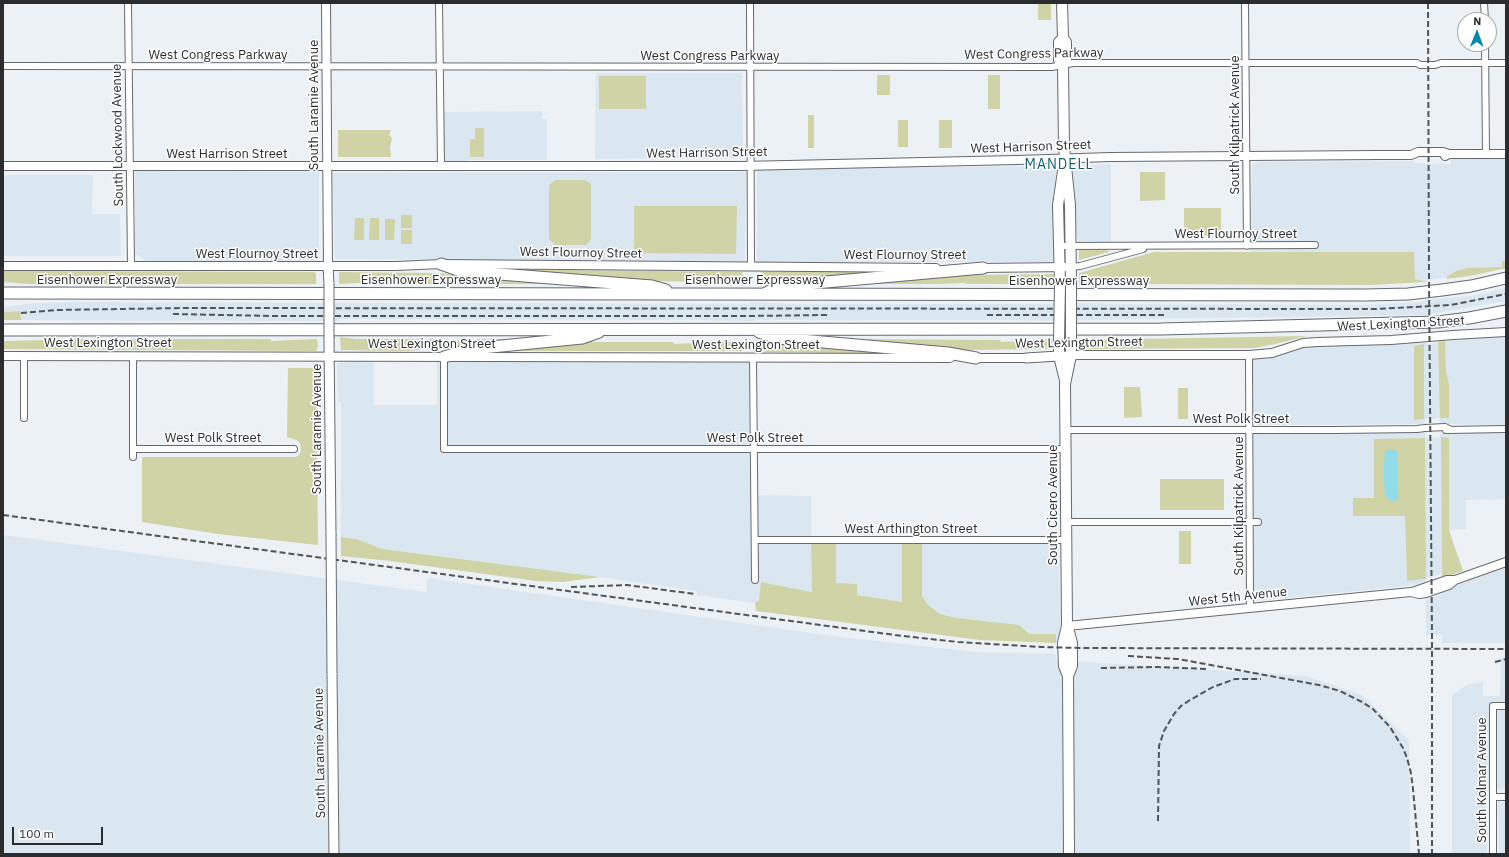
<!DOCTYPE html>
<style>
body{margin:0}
#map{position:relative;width:1509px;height:857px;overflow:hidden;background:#ecf1f5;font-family:"IBM Plex Sans",sans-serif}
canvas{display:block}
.frame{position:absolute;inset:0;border:4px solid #2a2c2d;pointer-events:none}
.north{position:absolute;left:1457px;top:12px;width:40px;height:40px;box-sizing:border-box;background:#fff;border:1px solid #aaabab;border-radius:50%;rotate:1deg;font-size:11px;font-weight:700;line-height:16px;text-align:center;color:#2a2c2d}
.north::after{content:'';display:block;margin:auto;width:14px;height:18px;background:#0288a9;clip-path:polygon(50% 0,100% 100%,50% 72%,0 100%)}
.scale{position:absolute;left:12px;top:827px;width:91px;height:18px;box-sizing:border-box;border:2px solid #2a2c2d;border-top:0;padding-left:5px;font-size:12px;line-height:14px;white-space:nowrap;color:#2a2c2d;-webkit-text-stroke:3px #fff;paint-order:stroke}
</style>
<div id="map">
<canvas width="1509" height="857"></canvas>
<div class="frame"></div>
<div class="north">N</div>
<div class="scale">100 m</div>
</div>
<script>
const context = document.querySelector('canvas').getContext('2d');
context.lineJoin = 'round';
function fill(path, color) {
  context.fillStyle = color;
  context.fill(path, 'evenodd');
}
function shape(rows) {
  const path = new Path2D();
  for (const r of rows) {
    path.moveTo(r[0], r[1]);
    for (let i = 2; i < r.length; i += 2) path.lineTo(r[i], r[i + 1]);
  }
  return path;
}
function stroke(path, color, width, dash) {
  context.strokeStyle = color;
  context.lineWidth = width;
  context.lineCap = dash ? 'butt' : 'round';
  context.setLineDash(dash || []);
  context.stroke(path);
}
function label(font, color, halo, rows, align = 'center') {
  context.font = font + ' "IBM Plex Sans",sans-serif';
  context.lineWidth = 3;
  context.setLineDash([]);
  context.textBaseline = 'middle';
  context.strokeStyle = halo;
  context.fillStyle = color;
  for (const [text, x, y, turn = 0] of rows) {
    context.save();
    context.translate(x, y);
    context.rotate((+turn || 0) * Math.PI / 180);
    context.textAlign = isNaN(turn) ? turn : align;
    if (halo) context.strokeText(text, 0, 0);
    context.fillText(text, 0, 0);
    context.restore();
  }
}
fill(shape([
 [596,73,742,73,743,158,595,159],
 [542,111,542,119,547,119,547,160,466,160,464,162,444,162,444,112],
 [1451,159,1506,159,1506,266,1502,267,1468,268,1456,271,1446,277,1426,281,1415,279,1414,252,1251,252,1252,164,1258,162,1414,161,1415,163,1451,164],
 [1111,164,1111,242,1078,241,1071,194,1071,168,1074,166],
 [1056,166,1057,262,757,262,757,170,831,168],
 [135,171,319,172,319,260,147,262,135,253],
 [746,172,745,262,617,260,335,259,333,173],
 [3,175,93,175,92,214,120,214,121,256,3,256],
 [1506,288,1506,301,1425,315,1081,320,1078,321,1008,320,756,320,755,321,749,321,689,320,340,319,340,321,316,321,21,320,20,311,3,312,3,307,35,303,65,302,734,304,749,304,750,302,755,302,785,304,1050,304,1053,303,1079,303,1112,304,1364,305,1423,302,1426,300,1472,296],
 [1506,335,1506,425,1440,424,1439,418,1425,419,1425,424,1256,425,1253,423,1252,361,1254,358,1310,345,1427,340,1427,344,1437,343,1437,339],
 [1438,342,1445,342,1446,371,1449,385],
 [1424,344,1424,419,1415,419,1414,347],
 [374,361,374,405,437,405,437,361,749,361,750,495,811,496,812,592,761,582,759,600,755,603,697,595,697,591,607,578,382,549,357,539,341,537,341,402,338,402,337,363],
 [1425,432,1426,438,1441,437,1440,433,1506,433,1506,499,1466,500,1466,529,1449,530,1449,438,1441,438,1442,573,1426,579,1426,584,1254,601,1253,434],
 [1425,438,1426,579,1407,581,1405,512,1409,439],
 [3,535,426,592,428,578,832,636,976,652,1056,654,1056,660,1306,676,1362,695,1409,741,1410,854,3,854],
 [836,543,902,544,902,602,856,595,836,583],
 [922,544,1058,544,1061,643,1056,643,1056,634,1029,634,956,618,940,614,928,605,922,596],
 [1506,567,1506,643,1442,643,1442,635,1426,635,1426,600,1442,594,1443,590],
 [1506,657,1506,789,1486,790,1487,854,1452,854,1452,695,1468,684,1483,682,1483,696,1500,696,1501,658],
 [1498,802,1506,802,1506,854,1499,854]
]), '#dbe7f0');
fill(shape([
 [1038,3,1051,3,1051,20,1038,20],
 [877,75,890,75,890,95,877,95],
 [988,75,1000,75,1000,109,988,109],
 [599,76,646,76,646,109,599,109],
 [808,115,814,115,814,148,808,148],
 [898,120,908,120,908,147,898,147],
 [939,120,952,120,952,148,939,148],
 [475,128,484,128,484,157,470,157,470,139,475,139],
 [338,130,391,130,389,135,392,138,390,147,391,157,338,157],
 [1140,172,1165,172,1165,200,1140,201],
 [556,180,583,180,587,181,591,184,591,238,589,243,585,245,555,245,549,239,549,189,550,184],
 [634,206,737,206,736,254,634,253],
 [1184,208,1221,208,1221,235,1184,236],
 [401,215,412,215,412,228,401,228],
 [355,218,364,218,364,240,354,240],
 [370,218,379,218,379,240,369,240],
 [385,219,395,219,394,240,385,240],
 [401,230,412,230,412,244,401,244],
 [1079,250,1108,250,1109,252,1079,260],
 [1154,252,1414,252,1415,279,1426,281,1426,282,1370,285,1130,284,1130,283,1128,282,1079,285,1079,273],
 [1502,261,1506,261,1506,268,1475,275,1447,279,1446,277,1456,271,1468,268,1502,267],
 [484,269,742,272,744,280,747,282,631,281],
 [3,271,313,272,316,273,316,284,29,284,3,282],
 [908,271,781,282,757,283,761,278,762,272],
 [339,272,434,273,483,276,559,284,381,284,380,282,339,284],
 [1053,274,1053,284,966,284,966,283,938,284,859,284,966,275],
 [20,311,21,320,3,320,3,312],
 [1307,336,1275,344,1255,348,1078,349,1078,340],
 [340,337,356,339,438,339,439,342,477,339,541,339,406,351,341,350],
 [88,339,271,339,271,341,317,339,318,347,316,351,3,349,3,341],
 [855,339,1000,340,1001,342,1052,339,1052,349,964,350,855,342],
 [745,341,740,345,742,351,494,351,576,342,673,342,674,344],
 [761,341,774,341,914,354,765,352,764,351,765,345],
 [1445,341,1446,371,1449,385,1449,418,1440,418,1438,342],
 [1424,344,1424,419,1414,420,1414,346],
 [288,368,316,368,318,545,218,534,142,522,142,457,296,457,299,455,301,451,300,443,296,440,287,437],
 [1124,387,1140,387,1142,417,1124,418],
 [1178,388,1188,388,1188,419,1178,419],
 [1441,437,1449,438,1449,530,1463,571,1442,578],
 [1425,438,1426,579,1407,581,1405,516,1353,516,1353,498,1374,498,1374,439],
 [1160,479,1224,479,1224,510,1160,510],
 [1179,531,1191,531,1191,564,1179,564],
 [341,537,357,539,382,549,600,577,563,582,536,581,390,561,341,556],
 [811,543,836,543,836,583,857,584,857,595,902,602,902,544,922,544,922,596,928,605,940,614,956,618,1019,625,1029,634,1056,634,1056,643,980,640,756,611,755,603,759,600,761,582,812,592]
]), '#cfd3a6');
fill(shape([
 [1390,449,1397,451,1398,499,1396,501,1389,500,1385,495,1384,484,1384,461,1385,451]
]), '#92dbe8');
const minor = shape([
 [128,3,131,266],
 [439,3,441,166],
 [750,3,751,267],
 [1245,3,1247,246],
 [1484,3,1485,20],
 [1485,44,1486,154],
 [3,66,1052,67,1073,63,1417,63,1420,65,1435,65,1441,63,1506,63],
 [1060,246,1315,245],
 [1071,267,1080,266,1143,249],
 [1249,355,1250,607],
 [24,356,24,418],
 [444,357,444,449,1066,449],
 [753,358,755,580],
 [1066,430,1335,430,1417,429,1425,428,1445,427,1449,429],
 [1446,430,1506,429],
 [133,449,294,449],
 [133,457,133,356],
 [1066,522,1258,522],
 [755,540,1067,540],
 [1493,797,1506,797],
 [1493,854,1493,706,1506,706]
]);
const tertiary = shape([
 [326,3,328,266],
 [1445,156,1449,154,1506,154],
 [3,166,741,166,1017,160,1111,157,1377,155,1411,155,1418,152,1443,152,1449,154],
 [3,266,396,266,441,264,936,268],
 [978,268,1071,267],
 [3,356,950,358],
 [1059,356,1079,355,1249,355,1272,353,1303,343,1317,342,1391,340,1453,335,1506,332],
 [972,358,1026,358],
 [1412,592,1447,580,1455,580,1506,562],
 [1067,626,1411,592,1419,594,1426,593,1449,585,1455,580]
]);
const secondary = shape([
 [328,266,329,284],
 [329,339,331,534],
 [1026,358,1059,356],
 [332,673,334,854]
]);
const primary = shape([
 [1062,3,1063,38,1066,42,1066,60,1063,65,1064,147,1070,205,1071,285],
 [1063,38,1059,42,1059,60,1063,65],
 [1060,284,1058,205,1063,171],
 [1059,340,1059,356,1065,380],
 [1068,676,1072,666,1072,643,1068,628],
 [1069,854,1068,676,1064,666,1063,643,1067,626,1065,384,1071,355,1071,340]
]);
const motorway = shape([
 [441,264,461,271,652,286,666,290],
 [3,293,1366,295,1408,294,1442,290,1471,286,1506,278],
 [766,293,781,286,983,268],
 [3,330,1161,329,1438,322,1469,318,1506,311],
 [759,332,777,338,948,353,976,358],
 [444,357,471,349,582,338,599,332]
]);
stroke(minor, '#666a6e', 8);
stroke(tertiary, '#666a6e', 10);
stroke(secondary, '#666a6e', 11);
stroke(primary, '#666a6e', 12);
stroke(motorway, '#666a6e', 13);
stroke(minor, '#fff', 6);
stroke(tertiary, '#fff', 8);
stroke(secondary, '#fff', 9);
stroke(primary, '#fff', 10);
stroke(motorway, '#fff', 11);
stroke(shape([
 [1428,3,1429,280,1432,635,1432,854],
 [21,313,57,310,184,308,1377,309,1451,305,1506,294],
 [173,314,274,316,748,316,827,315],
 [987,315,1165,315],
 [3,515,895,635,958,642,1041,647,1080,648,1506,649],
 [571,587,627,585,695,594],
 [1128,656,1178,659,1319,685,1340,691,1362,702,1373,709,1390,727,1403,748,1407,758,1411,773,1413,789,1419,854],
 [1495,662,1506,659],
 [1101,668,1157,667,1208,669],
 [1158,821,1159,746,1164,731,1174,714,1181,706,1190,700,1213,687,1235,679,1261,679]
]), '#525556', 2, [6, 3]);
const secondaryBridge = shape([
 [329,284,329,339],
 [331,534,332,673]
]);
const primaryBridge = shape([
 [1071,285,1071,340],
 [1059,340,1060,284]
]);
stroke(secondaryBridge, '#666a6e', 11, []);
stroke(primaryBridge, '#666a6e', 12, []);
stroke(secondaryBridge, '#fff', 9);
stroke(primaryBridge, '#fff', 10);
label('13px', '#2a2c2d', '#fff', [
 ["West Congress Parkway",1034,54,-1],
 ["West Congress Parkway",218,55],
 ["West Congress Parkway",710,56],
 ["South Laramie Avenue",314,105,-90],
 ["South Kilpatrick Avenue",1235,125,-90],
 ["South Lockwood Avenue",118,135,-91],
 ["West Harrison Street",1031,147,-2],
 ["West Harrison Street",707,153,-1],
 ["West Harrison Street",227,154],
 ["West Flournoy Street",1236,234],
 ["West Flournoy Street",581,253,1],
 ["West Flournoy Street",257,254],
 ["West Flournoy Street",905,255],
 ["Eisenhower Expressway",107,280],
 ["Eisenhower Expressway",431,280],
 ["Eisenhower Expressway",755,280],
 ["Eisenhower Expressway",1079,281],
 ["West Lexington Street",1401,324,-3],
 ["West Lexington Street",108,343],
 ["West Lexington Street",1079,343,-1],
 ["West Lexington Street",432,344],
 ["West Lexington Street",756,345],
 ["West Polk Street",1241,419],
 ["South Laramie Avenue",317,429,-90],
 ["West Polk Street",213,438],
 ["West Polk Street",755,438],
 ["South Cicero Avenue",1053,505,-90],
 ["South Kilpatrick Avenue",1239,506,-90],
 ["West Arthington Street",911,529],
 ["West 5th Avenue",1238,597,-6],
 ["South Laramie Avenue",320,753,-91],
 ["South Kolmar Avenue",1482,780,-90]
]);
context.letterSpacing = '1px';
label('14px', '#0f6077', '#fff', [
 ["MANDELL",1059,165]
]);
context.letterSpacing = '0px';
</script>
